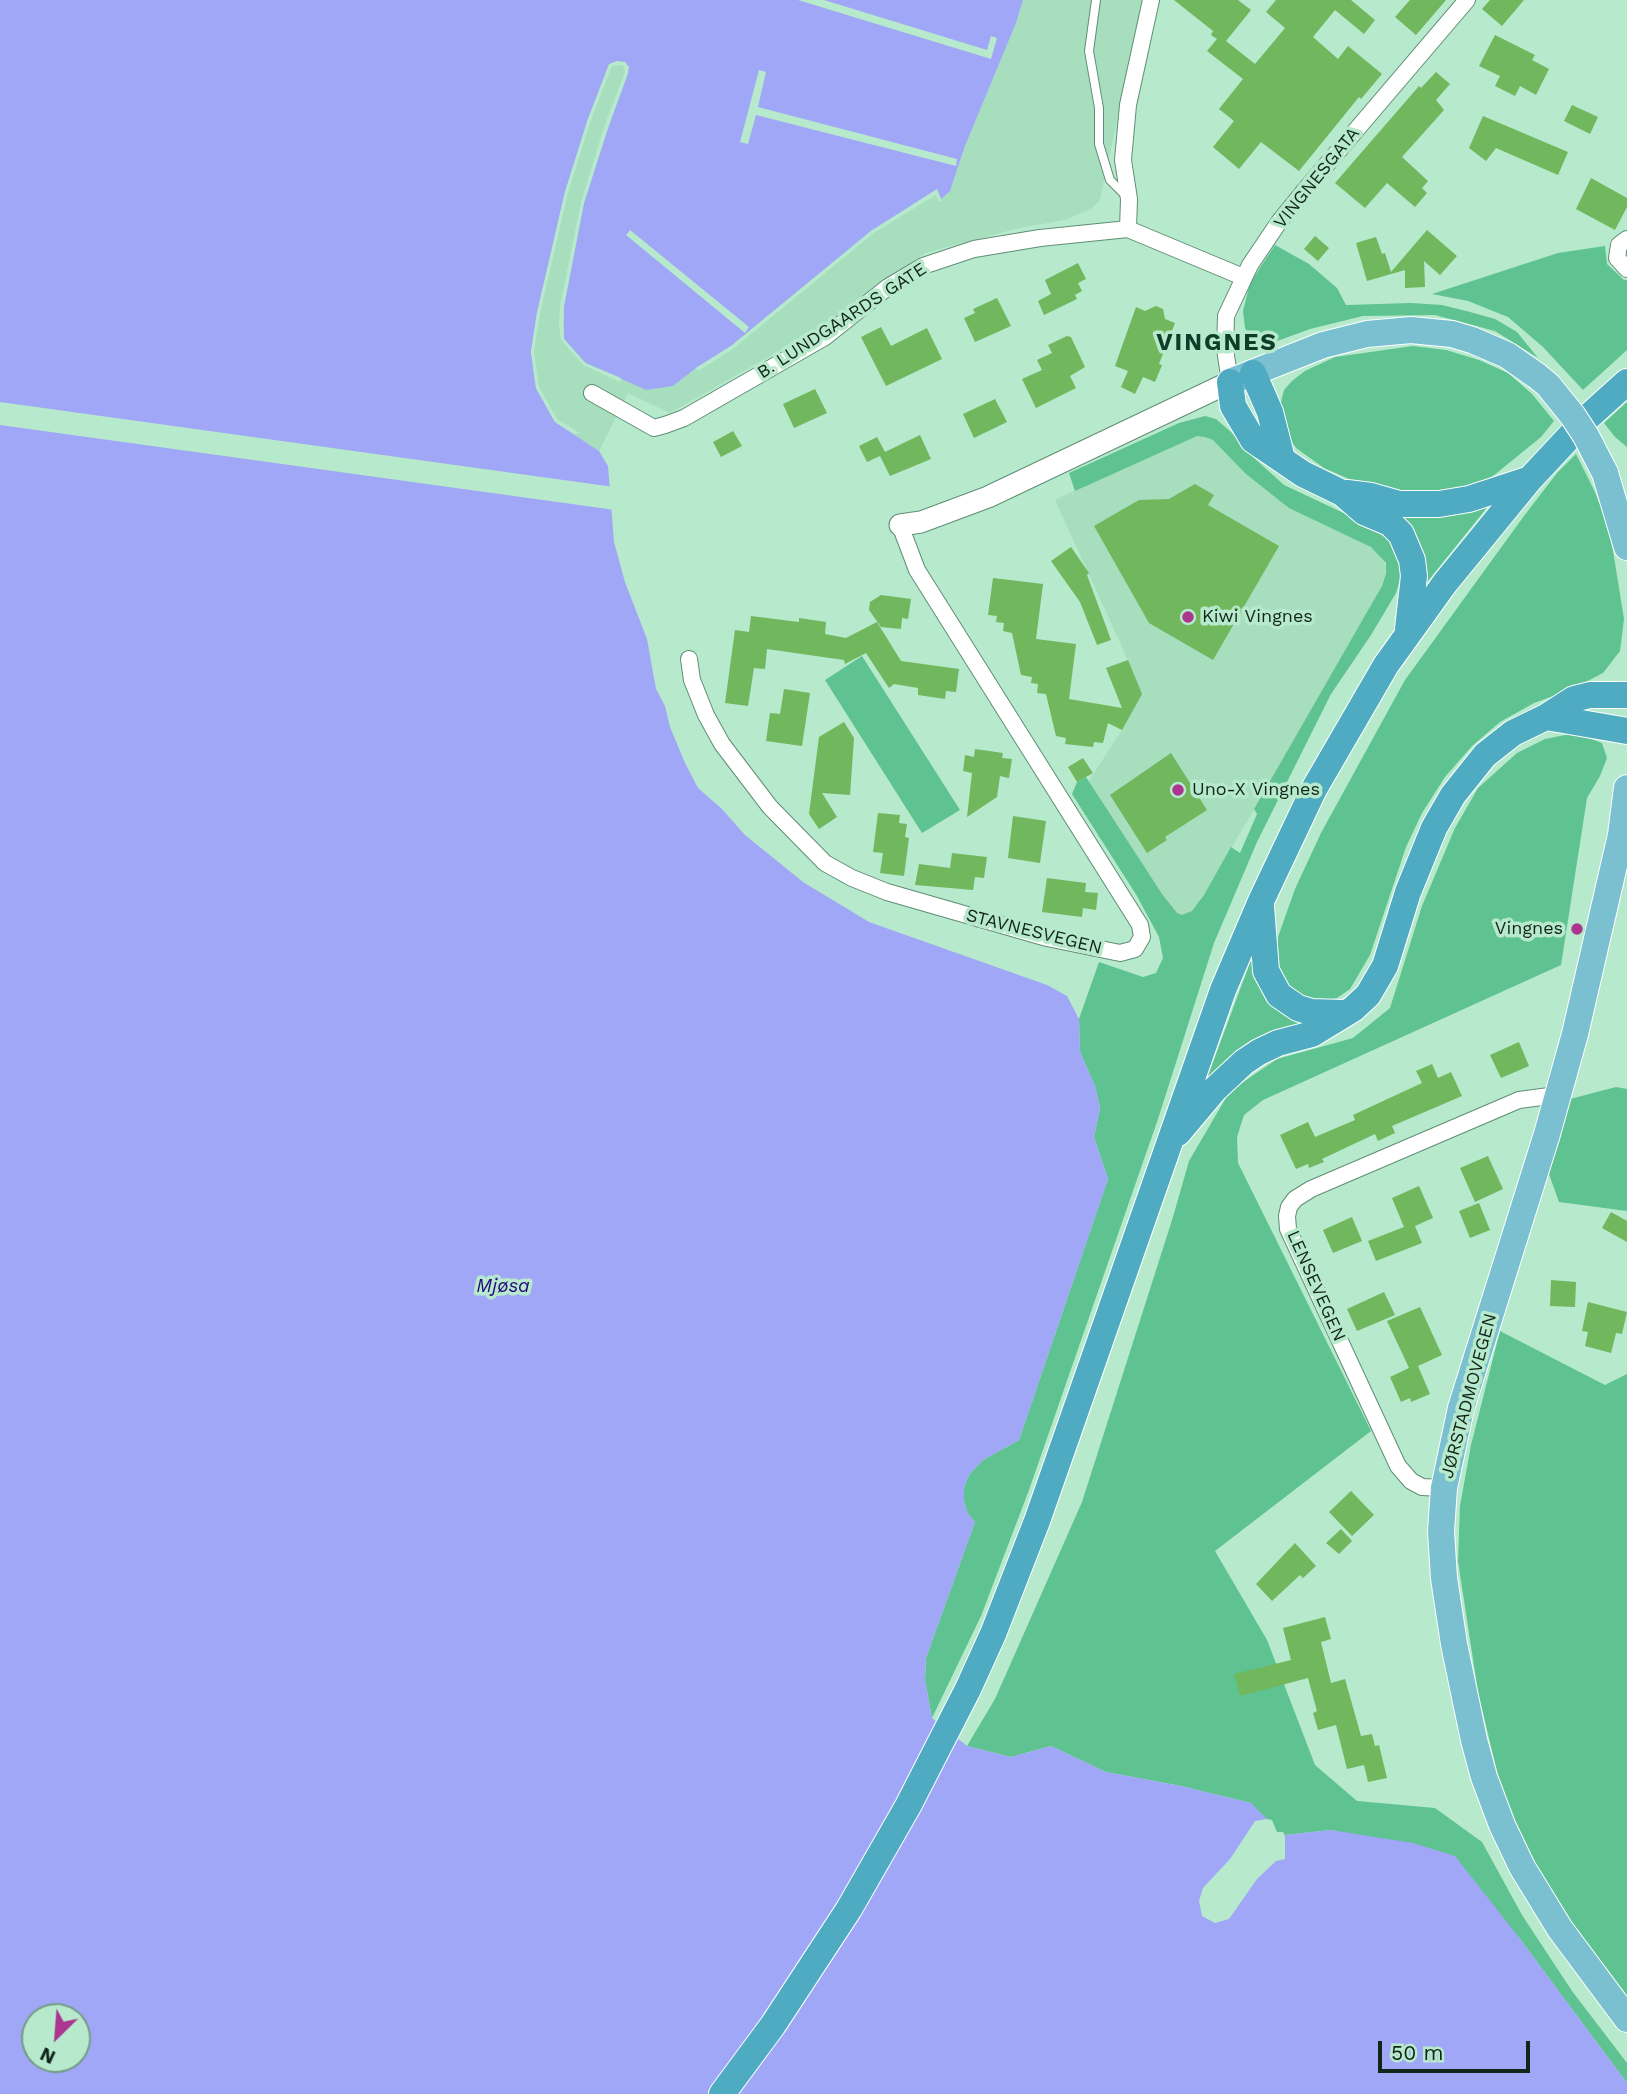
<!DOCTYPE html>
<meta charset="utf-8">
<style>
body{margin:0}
#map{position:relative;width:1627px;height:2094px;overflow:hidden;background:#b7e9cc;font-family:"Work Sans",sans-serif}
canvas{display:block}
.north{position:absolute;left:21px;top:2003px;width:70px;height:70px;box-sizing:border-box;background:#b7e9cc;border:2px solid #759b85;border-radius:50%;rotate:205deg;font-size:19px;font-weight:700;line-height:28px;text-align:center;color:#11251a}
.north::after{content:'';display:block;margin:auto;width:24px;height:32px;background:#ac368f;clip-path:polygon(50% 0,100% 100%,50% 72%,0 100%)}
.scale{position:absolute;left:1378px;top:2041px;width:152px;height:32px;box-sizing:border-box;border:4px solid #11251a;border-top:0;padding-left:9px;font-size:21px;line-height:24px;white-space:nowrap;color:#11251a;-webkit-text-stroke:5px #b7e9cc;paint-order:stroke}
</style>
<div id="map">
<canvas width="1627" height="2094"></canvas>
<div class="north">N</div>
<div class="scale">50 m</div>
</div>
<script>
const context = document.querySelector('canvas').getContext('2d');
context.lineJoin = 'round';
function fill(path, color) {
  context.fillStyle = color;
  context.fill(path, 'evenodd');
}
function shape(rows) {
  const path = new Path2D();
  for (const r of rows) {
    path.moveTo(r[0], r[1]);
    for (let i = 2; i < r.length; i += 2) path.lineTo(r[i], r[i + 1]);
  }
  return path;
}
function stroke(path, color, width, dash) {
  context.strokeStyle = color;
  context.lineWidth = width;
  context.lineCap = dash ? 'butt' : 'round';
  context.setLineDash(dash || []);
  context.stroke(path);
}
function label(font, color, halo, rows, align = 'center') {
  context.font = font + ' "Work Sans",sans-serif';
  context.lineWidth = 7;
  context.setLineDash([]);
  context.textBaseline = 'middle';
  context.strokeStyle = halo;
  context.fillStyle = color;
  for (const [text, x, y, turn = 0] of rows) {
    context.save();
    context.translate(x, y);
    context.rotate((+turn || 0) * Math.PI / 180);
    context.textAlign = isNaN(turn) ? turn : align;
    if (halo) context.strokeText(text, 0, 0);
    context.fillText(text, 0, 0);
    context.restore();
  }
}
fill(shape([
 [1023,0,1143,0,1100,200,1092,208,1065,220,1019,228,925,253,835,319,670,413,628,393,599,451,555,422,536,388,531,352,565,192,609,64,617,61,629,67,606,372,646,390,673,386,871,231,937,189,950,191,965,146,1016,23],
 [1194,434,1209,434,1371,544,1387,567,1378,597,1190,919,1177,916,1083,790,1122,730,1128,660,1055,500]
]), '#a6debe');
fill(shape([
 [1275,245,1309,264,1337,288,1346,305,1411,303,1442,305,1470,312,1495,319,1517,332,1538,358,1495,331,1435,315,1363,316,1310,329,1258,348,1245,328,1243,311,1250,283],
 [1605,246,1607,264,1624,280,1627,280,1627,350,1583,390,1543,347,1508,317,1468,301,1432,294,1558,253],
 [1413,346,1446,350,1479,360,1508,373,1532,394,1554,421,1541,437,1493,476,1464,490,1421,496,1365,486,1324,468,1296,448,1288,436,1280,406,1284,390,1292,381,1305,371,1335,357],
 [1627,402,1627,447,1615,437,1604,423],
 [1205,416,1216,419,1231,432,1253,457,1284,485,1384,532,1399,553,1401,573,1399,583,1396,593,1371,635,1331,694,1257,842,1214,943,1158,1119,1029,1490,981,1616,932,1718,925,1680,926,1658,975,1522,968,1514,964,1502,964,1488,969,1475,983,1460,1019,1440,1108,1179,1094,1137,1100,1108,1095,1086,1080,1052,1079,1019,1099,962,1143,977,1156,973,1163,958,1159,937,1137,896,1072,794,1077,782,1086,777,1162,894,1177,913,1182,915,1192,911,1204,895,1231,847,1240,853,1257,814,1254,809,1382,586,1386,573,1386,563,1371,547,1289,508,1246,474,1213,440,1205,437,1197,436,1075,491,1069,473,1179,423],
 [1576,454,1594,490,1609,526,1624,619,1620,651,1603,673,1570,690,1534,703,1500,722,1472,746,1445,777,1422,813,1406,847,1370,955,1350,989,1337,998,1323,1002,1296,999,1275,965,1278,937,1295,889,1321,833,1405,680,1524,516,1557,473],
 [1488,504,1485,510,1424,586,1425,563,1422,548,1410,528,1400,518,1401,514],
 [862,656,960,810,922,833,825,680],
 [1575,733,1602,743,1607,758,1600,776,1587,798,1561,965,1263,1100,1244,1115,1237,1137,1238,1163,1371,1431,1215,1551,1267,1640,1315,1765,1357,1801,1435,1808,1482,1842,1522,1915,1572,1991,1627,2063,1627,2083,1517,1935,1368,1838,1331,1830,1275,1836,1251,1803,1181,1786,1106,1772,1051,1746,1011,1757,967,1746,995,1699,1082,1502,1173,1217,1189,1161,1230,1091,1277,1059,1353,1038,1390,1008,1422,906,1455,828,1478,788,1517,753,1545,739],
 [1251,960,1262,992,1270,1003,1278,1011,1309,1025,1206,1081],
 [1616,1087,1627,1089,1627,1211,1559,1202,1549,1174,1570,1099],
 [1500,1331,1605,1385,1627,1374,1627,2004,1606,1979,1535,1868,1504,1801,1478,1692,1458,1561,1460,1506,1471,1445]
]), '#5ec390');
fill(shape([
 [0,0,1023,0,1016,23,965,146,950,191,941,199,937,190,871,231,731,346,696,368,673,386,646,390,586,363,564,339,564,306,584,202,609,125,628,73,625,62,610,64,588,119,565,192,537,313,531,352,536,388,555,422,599,451,608,466,614,542,625,582,647,639,656,689,665,706,670,727,685,763,698,788,721,808,745,835,803,882,869,922,1047,985,1067,996,1079,1019,1080,1052,1095,1086,1100,1108,1094,1137,1108,1179,1019,1440,983,1460,969,1475,964,1488,964,1502,968,1514,975,1522,926,1658,925,1680,932,1718,967,1746,1011,1757,1051,1746,1106,1772,1181,1786,1251,1803,1267,1819,1275,1836,1331,1830,1413,1843,1455,1856,1517,1935,1627,2083,1627,2094,0,2094],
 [35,2017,77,2017,77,2059,35,2059]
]), '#a0a7f7');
fill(shape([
 [798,0,824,0,987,50,991,36,997,38,991,59],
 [617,61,625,62,629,67,628,73,609,125,584,203,564,306,563,325,564,339,585,363,621,378,620,382,583,365,561,340,559,324,560,306,581,202,605,124,625,72,623,65,612,66,591,120,568,193,540,314,534,352,539,387,557,419,580,433,574,434,555,422,536,388,531,352,537,313,565,192,588,119,609,64],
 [759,70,766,72,758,107,957,159,956,166,756,115,748,144,740,142],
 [937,189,942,202,938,201,936,195,874,233,733,349,698,371,696,368,731,346,871,231],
 [630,230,749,327,745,333,626,235],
 [0,402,614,487,615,510,0,425],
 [1267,1819,1272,1820,1277,1832,1283,1832,1285,1836,1285,1859,1276,1861,1257,1879,1229,1919,1215,1923,1202,1916,1199,1901,1203,1888,1230,1859,1255,1821]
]), '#b7e9cc');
fill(shape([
 [1174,0,1238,0,1251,10,1226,41,1255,64,1285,28,1266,12,1276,0,1351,0,1375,20,1364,34,1335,10,1313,37,1338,59,1348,46,1382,74,1361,99,1359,97,1299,171,1261,142,1239,169,1213,147,1234,121,1219,109,1243,79,1207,51,1217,39,1211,35,1213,31],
 [1410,0,1446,0,1416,35,1395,17],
 [1490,0,1524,0,1502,26,1482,9],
 [1495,35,1535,55,1532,60,1549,69,1536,95,1520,86,1515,96,1495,86,1500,76,1479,66],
 [1436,72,1450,84,1436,100,1444,110,1402,157,1428,181,1422,188,1427,193,1415,207,1387,183,1365,208,1335,183,1419,86,1421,88],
 [1572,105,1598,117,1590,134,1564,121],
 [1483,116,1568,152,1558,175,1496,148,1486,161,1469,148],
 [1591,178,1627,198,1627,207,1615,230,1576,209],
 [1427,230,1457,256,1440,275,1424,261,1425,287,1405,288,1405,270,1367,281,1356,243,1376,237,1382,254,1385,253,1391,272],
 [1315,236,1329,248,1318,261,1304,249],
 [1078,263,1086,279,1078,283,1082,291,1075,295,1077,299,1044,315,1038,301,1051,294,1045,280],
 [997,298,1011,326,975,342,964,318,975,313,973,309],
 [1156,306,1163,309,1165,319,1175,323,1159,364,1162,365,1155,382,1143,377,1135,394,1121,387,1128,371,1115,366,1136,307,1145,311],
 [881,327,891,346,927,328,942,359,886,386,861,337],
 [1067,336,1071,337,1085,367,1070,376,1076,388,1036,408,1022,379,1042,370,1037,360,1052,353,1048,345],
 [815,389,827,413,794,428,783,404],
 [995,399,1007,422,974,438,963,414],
 [733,431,742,446,721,457,713,442],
 [920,435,931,459,890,476,880,456,867,462,859,446,877,437,885,452],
 [1195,484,1214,495,1208,505,1279,546,1213,660,1149,623,1094,526,1139,500,1169,499],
 [1071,547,1089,573,1087,575,1111,640,1097,645,1080,602,1051,561],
 [993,578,1043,584,1036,639,1076,644,1069,699,1122,708,1106,668,1128,660,1142,694,1122,730,1108,723,1103,743,1094,742,1093,747,1065,744,1066,738,1056,736,1046,694,1037,693,1038,684,1031,683,1032,677,1021,675,1012,633,1003,631,1004,623,996,622,997,616,988,615],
 [881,595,911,599,908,619,902,618,901,629,881,627,869,610,870,602],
 [751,616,799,622,799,618,826,622,825,634,846,638,877,622,901,661,959,669,956,692,946,691,945,699,918,695,918,688,894,684,889,688,866,653,845,664,844,660,767,649,765,669,754,668,748,706,725,703,735,630,749,632],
 [784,689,810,693,802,746,766,741,770,713,780,714],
 [844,722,854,738,850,795,822,793,837,817,819,829,809,814,819,737],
 [975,749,1003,753,1002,758,1012,759,1009,778,1000,776,997,797,967,817,972,773,963,771,965,755,974,757],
 [1171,753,1207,810,1165,837,1167,840,1147,853,1110,795],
 [1083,758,1093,773,1077,782,1068,767],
 [878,813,900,815,899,823,907,824,905,837,909,838,904,876,880,873,883,853,873,852],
 [1013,816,1046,821,1040,863,1008,858],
 [952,853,987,857,984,878,975,877,973,890,915,885,919,864,950,868],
 [1047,878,1086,883,1085,892,1098,893,1096,910,1083,908,1082,917,1042,912],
 [1519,1042,1529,1066,1501,1078,1490,1055],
 [1432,1064,1438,1078,1451,1072,1462,1096,1392,1126,1395,1133,1378,1141,1375,1134,1322,1159,1324,1162,1309,1168,1308,1164,1296,1169,1280,1135,1308,1122,1315,1137,1355,1120,1353,1115,1422,1083,1416,1071],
 [1488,1156,1503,1189,1475,1202,1460,1168],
 [1419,1186,1433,1218,1415,1226,1422,1243,1376,1261,1368,1241,1404,1227,1392,1198],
 [1479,1203,1490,1230,1470,1238,1459,1211],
 [1611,1212,1627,1221,1627,1242,1602,1228],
 [1352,1217,1362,1241,1333,1253,1323,1230],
 [1551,1280,1576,1282,1575,1307,1550,1306],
 [1384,1292,1395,1315,1357,1331,1347,1309],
 [1588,1302,1627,1312,1622,1334,1616,1333,1611,1353,1585,1346,1588,1332,1582,1331],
 [1420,1307,1442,1355,1418,1366,1430,1394,1411,1402,1410,1398,1401,1402,1390,1377,1409,1368,1387,1321],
 [1351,1491,1374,1515,1352,1536,1329,1512],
 [1341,1529,1352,1541,1339,1554,1326,1543],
 [1295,1543,1316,1566,1303,1578,1300,1575,1272,1601,1256,1584],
 [1325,1617,1331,1639,1321,1642,1331,1683,1345,1679,1361,1736,1372,1734,1375,1746,1379,1745,1387,1778,1368,1782,1364,1765,1347,1769,1336,1725,1318,1730,1313,1713,1317,1711,1308,1678,1240,1696,1234,1674,1291,1660,1283,1628]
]), '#70b75d');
const service = shape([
 [1096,0,1089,51,1099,108,1099,144,1110,180,1127,197]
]);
const minor = shape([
 [1128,229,1243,277],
 [1627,239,1619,245,1617,258,1627,269],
 [1230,382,1225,349,1226,316,1250,265,1279,222,1305,190,1467,0],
 [592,393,654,428,665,425,684,418,825,337,888,287,923,266,974,249,1040,238,1128,229,1129,199,1123,160,1128,105,1151,0],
 [689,659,692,680,706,715,722,744,770,807,825,863,852,878,887,892,1047,938,1120,953,1135,949,1142,937,1140,925,917,570,900,525],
 [1444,1488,1422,1487,1411,1481,1398,1466,1288,1229,1287,1216,1289,1207,1295,1199,1311,1189,1519,1100,1557,1095]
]);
const tertiary = shape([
 [900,525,921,522,988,497,1230,382]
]);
const primary = shape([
 [1232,381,1323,345,1367,334,1411,330,1452,334,1472,340,1507,355,1537,376],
 [1605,473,1627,547],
 [1627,788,1621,835,1575,1034,1547,1134,1461,1408,1444,1488,1441,1531,1444,1578,1454,1644,1474,1740,1484,1777,1502,1825,1522,1867,1560,1929,1627,2019]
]);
const trunk = shape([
 [1253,373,1270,412,1282,459],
 [1230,382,1233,406,1253,440,1303,474,1342,493,1364,512,1390,523,1401,534,1412,560,1414,576,1408,629],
 [1347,493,1371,496,1399,504,1439,504,1469,499,1530,479],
 [1546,717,1627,731],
 [1261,906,1266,971,1279,995,1298,1008,1311,1012,1344,1013],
 [1178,1133,1215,1089,1244,1062,1259,1052,1278,1043,1312,1034,1353,1009,1368,995,1385,966,1408,892,1434,828,1453,795,1485,755,1513,733,1546,717,1574,699,1590,695,1627,695],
 [722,2094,773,2025,849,1909,908,1806,968,1689,993,1634,1037,1521,1223,990,1261,901,1314,789,1386,665,1445,583,1530,479,1587,418,1627,382]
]);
stroke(service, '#5f8e74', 10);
stroke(minor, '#5f8e74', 18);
stroke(tertiary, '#5f8e74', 23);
stroke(primary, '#fff', 28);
stroke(trunk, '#fff', 28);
stroke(service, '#fff', 8);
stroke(minor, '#fff', 16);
stroke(tertiary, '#fff', 21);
stroke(primary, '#7ac0d1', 26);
stroke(trunk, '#4eabc2', 26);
const primaryBridge = shape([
 [1537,376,1548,385,1573,416,1586,436,1605,473]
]);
stroke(primaryBridge, '#fff', 28, []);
stroke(primaryBridge, '#7ac0d1', 26);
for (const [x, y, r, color] of [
 [1188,617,7,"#ac368f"],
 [1178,790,7,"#ac368f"],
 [1577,929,7,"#ac368f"]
]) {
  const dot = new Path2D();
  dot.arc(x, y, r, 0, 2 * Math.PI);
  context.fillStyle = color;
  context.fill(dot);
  stroke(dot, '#b7e9cc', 2.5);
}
label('18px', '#11251a', '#b7e9cc', [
 ["VINGNESGATA",1317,178,-51],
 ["B. LUNDGAARDS GATE",842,321,-33],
 ["STAVNESVEGEN",1034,932,14],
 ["LENSEVEGEN",1316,1286,66],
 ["JØRSTADMOVEGEN",1469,1396,-75]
]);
label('18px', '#11251a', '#b7e9cc', [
 ["Kiwi Vingnes",1202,617],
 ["Uno-X Vingnes",1192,790],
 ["Vingnes",1563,929,"right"]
], 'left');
label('italic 19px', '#25057e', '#b7e9cc', [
 ["Mjøsa",503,1286]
]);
context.letterSpacing = '2px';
label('bold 24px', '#0e3e28', '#b7e9cc', [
 ["VINGNES",1217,343]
]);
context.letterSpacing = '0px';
</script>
